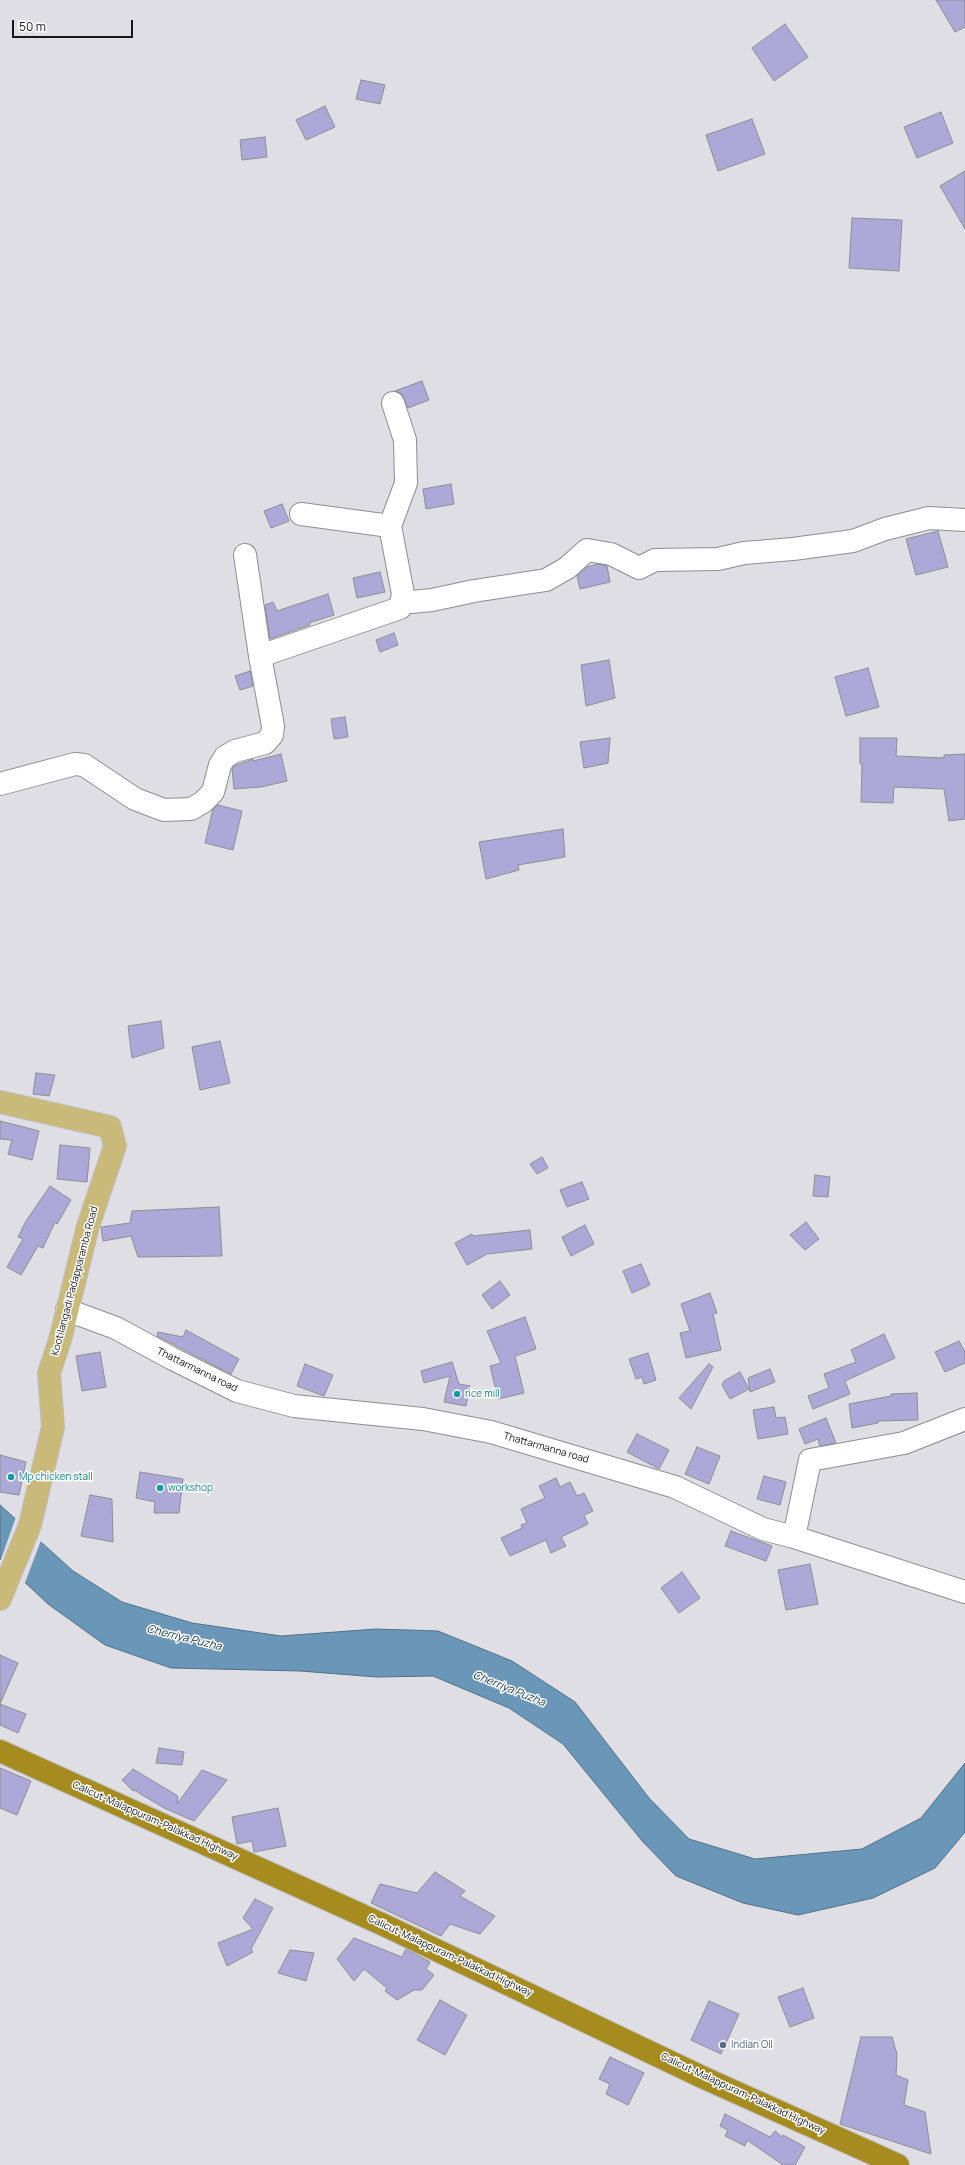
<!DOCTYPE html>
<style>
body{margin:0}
#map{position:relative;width:965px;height:2165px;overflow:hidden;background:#dfdee4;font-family:Manrope,sans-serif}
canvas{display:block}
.scale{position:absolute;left:12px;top:20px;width:121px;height:18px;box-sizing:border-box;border:2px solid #161517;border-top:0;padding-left:5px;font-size:12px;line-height:14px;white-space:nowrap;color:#161517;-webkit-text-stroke:3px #fff;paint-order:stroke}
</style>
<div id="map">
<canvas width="965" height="2165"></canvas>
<div class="scale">50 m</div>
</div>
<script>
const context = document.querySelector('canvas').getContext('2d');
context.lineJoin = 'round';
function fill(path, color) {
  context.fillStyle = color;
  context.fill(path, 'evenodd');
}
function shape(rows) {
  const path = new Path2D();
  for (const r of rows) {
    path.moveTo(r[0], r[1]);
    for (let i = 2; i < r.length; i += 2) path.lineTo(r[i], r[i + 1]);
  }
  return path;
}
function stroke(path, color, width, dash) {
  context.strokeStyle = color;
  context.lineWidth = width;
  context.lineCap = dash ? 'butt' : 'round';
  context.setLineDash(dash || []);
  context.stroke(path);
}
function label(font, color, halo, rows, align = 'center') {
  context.font = font + ' Manrope,sans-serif';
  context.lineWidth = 3;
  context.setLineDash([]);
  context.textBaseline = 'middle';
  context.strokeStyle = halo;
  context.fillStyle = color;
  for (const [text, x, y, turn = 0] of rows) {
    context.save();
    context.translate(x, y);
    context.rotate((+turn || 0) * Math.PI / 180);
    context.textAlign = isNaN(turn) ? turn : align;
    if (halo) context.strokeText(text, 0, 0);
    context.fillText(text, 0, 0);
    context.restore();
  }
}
const water = shape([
 [0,1505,73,1571,122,1602,192,1623,281,1636,376,1629,438,1631,512,1661,575,1702,649,1798,689,1839,755,1859,862,1849,921,1818,965,1763,965,1832,935,1868,873,1898,798,1915,743,1903,676,1876,643,1842,563,1744,509,1708,433,1676,377,1677,300,1671,171,1668,105,1645,48,1604,0,1559,0,1505]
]);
fill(water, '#6a97b7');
stroke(water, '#517087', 1);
fill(shape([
 [16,1517,42,1538,24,1585,0,1562]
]), '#dfdee4');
const building = shape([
 [936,0,965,0,965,27,955,32,936,0],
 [785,24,808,57,774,81,752,48,785,24],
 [361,80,385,85,380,104,356,99,361,80],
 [325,106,335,127,306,140,296,120,325,106],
 [941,112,953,143,917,158,904,127,941,112],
 [752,119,765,154,718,171,706,135,752,119],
 [265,137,267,157,242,160,240,140,265,137],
 [965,171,965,229,940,186,965,171],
 [852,218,902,220,899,271,849,268,852,218],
 [422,381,429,400,408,408,402,394,395,391,422,381],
 [451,484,454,504,426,509,423,489,451,484],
 [282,504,289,521,271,528,264,511,282,504],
 [938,531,948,567,916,575,906,539,938,531],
 [597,564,607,566,610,582,580,589,577,576,587,567,597,564],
 [380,572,385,592,357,598,353,578,380,572],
 [328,594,334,615,309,623,310,625,270,639,265,605,273,602,277,611,328,594],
 [394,633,398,645,380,652,376,640,394,633],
 [609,660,615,698,586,706,581,665,609,660],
 [868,668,879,707,846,716,835,677,868,668],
 [250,671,253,686,240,690,235,676,250,671],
 [345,717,348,737,334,739,331,719,345,717],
 [610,738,608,763,584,768,580,742,610,738],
 [860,738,897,738,896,756,944,758,944,755,965,754,965,819,949,821,944,789,894,787,893,803,861,802,862,764,860,764,860,738],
 [281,754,287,781,261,787,234,789,232,769,234,766,253,759,253,761,281,754],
 [218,805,242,811,233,850,205,843,213,809,218,805],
 [563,829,565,857,518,865,519,870,486,879,479,842,563,829],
 [161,1021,164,1048,132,1058,128,1026,161,1021],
 [220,1041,230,1083,200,1090,192,1047,220,1041],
 [36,1073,55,1075,49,1096,33,1094,36,1073],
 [0,1121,39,1131,32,1160,8,1154,12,1140,0,1139,0,1121],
 [60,1145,90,1148,87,1182,57,1179,60,1145],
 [542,1157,548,1168,537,1174,530,1164,542,1157],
 [815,1175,830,1177,828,1197,813,1196,815,1175],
 [582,1182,589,1199,567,1207,560,1190,582,1182],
 [50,1186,71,1200,57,1224,55,1222,43,1248,38,1246,21,1275,7,1267,23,1239,18,1237,26,1221,50,1186],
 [219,1207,222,1256,138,1257,131,1236,103,1241,101,1227,130,1223,132,1211,219,1207],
 [806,1222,819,1239,805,1250,790,1235,806,1222],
 [585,1225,594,1244,571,1256,562,1237,585,1225],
 [530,1230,532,1249,487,1254,467,1265,455,1243,472,1234,473,1236,530,1230],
 [641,1264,650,1285,632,1293,623,1271,641,1264],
 [500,1281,510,1295,492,1309,482,1295,500,1281],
 [710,1293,717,1313,713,1314,721,1350,686,1358,680,1333,690,1331,681,1304,710,1293],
 [525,1317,536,1349,515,1356,524,1393,498,1399,490,1366,501,1363,487,1331,525,1317],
 [186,1330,239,1359,231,1374,157,1336,158,1332,183,1337,186,1330],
 [884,1334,895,1358,845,1381,850,1394,813,1409,808,1396,829,1388,824,1374,856,1362,851,1350,884,1334],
 [959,1341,965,1352,965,1363,945,1372,935,1352,959,1341],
 [100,1352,106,1387,82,1391,76,1356,100,1352],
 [648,1353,656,1380,644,1384,642,1377,636,1379,629,1359,648,1353],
 [452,1362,459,1384,470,1386,466,1406,444,1402,450,1376,424,1383,421,1371,452,1362],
 [305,1364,333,1375,324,1396,297,1386,305,1364],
 [709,1364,713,1367,691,1409,679,1398,709,1364],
 [770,1369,775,1382,750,1392,748,1378,770,1369],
 [740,1372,749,1389,730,1399,722,1385,724,1381,740,1372],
 [917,1393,918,1420,878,1421,878,1423,852,1428,849,1404,891,1396,891,1394,917,1393],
 [774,1407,776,1418,785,1417,788,1434,758,1439,753,1410,774,1407],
 [826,1418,836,1443,820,1446,818,1439,805,1444,799,1429,826,1418],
 [637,1434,669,1450,659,1469,627,1452,637,1434],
 [697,1447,720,1456,709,1484,685,1474,697,1447],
 [0,1455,26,1462,19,1495,0,1492,0,1455],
 [140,1472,183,1479,179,1513,154,1513,155,1502,136,1498,140,1472],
 [764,1476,786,1482,780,1505,757,1499,764,1476],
 [556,1478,560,1487,570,1482,577,1496,584,1493,593,1511,584,1515,588,1524,561,1537,566,1546,551,1553,546,1540,510,1556,501,1538,522,1528,521,1525,527,1523,521,1509,545,1498,539,1486,556,1478],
 [90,1495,112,1499,113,1542,81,1536,90,1495],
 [731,1531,772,1546,766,1561,725,1546,731,1531],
 [810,1564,818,1604,786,1610,778,1570,810,1564],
 [682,1572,700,1598,679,1613,661,1588,682,1572],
 [0,1655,18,1663,0,1704,26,1714,18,1733,0,1725,0,1655],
 [159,1748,184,1752,182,1765,156,1763,159,1748],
 [0,1768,31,1781,17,1815,0,1808,0,1768],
 [133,1769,178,1796,177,1804,202,1770,227,1780,194,1821,164,1808,134,1790,133,1791,122,1780,133,1769],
 [278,1808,286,1846,254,1852,252,1841,237,1844,232,1817,278,1808],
 [435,1872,465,1891,460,1896,495,1916,480,1934,450,1924,441,1936,371,1903,380,1884,417,1893,435,1872],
 [255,1899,273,1908,251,1949,253,1952,227,1966,218,1943,253,1929,243,1918,255,1899],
 [354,1938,402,1957,406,1949,430,1962,426,1969,434,1975,422,1990,414,1990,397,2000,385,1991,387,1988,364,1969,354,1981,337,1959,354,1938],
 [290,1950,314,1953,306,1981,278,1973,290,1950],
 [803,1988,814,2018,790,2027,778,1997,803,1988],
 [440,2000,467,2015,445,2055,417,2040,440,2000],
 [709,2001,739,2014,721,2054,691,2040,709,2001],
 [861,2037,892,2037,897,2054,896,2075,908,2080,904,2105,925,2112,931,2154,840,2124,861,2037],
 [610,2057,644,2073,628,2105,606,2094,610,2084,599,2079,610,2057],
 [725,2114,770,2137,775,2131,782,2137,783,2135,805,2147,795,2165,783,2165,747,2140,745,2146,725,2136,728,2130,720,2126,725,2114]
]);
fill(building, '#aca9d9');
stroke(building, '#8d8d92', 1);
const minor = shape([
 [301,514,390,526],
 [401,603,432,600,474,591,546,580,567,568,587,550,611,554,639,568,655,560,718,559,744,553,793,549,853,541,885,529,929,518,965,520],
 [260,656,400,608,403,594,390,526,406,483,405,440,393,403],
 [0,784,75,764,84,765,135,799,164,810,191,809,203,802,213,792,220,765,225,757,235,751,265,743,272,735,273,726,260,656,245,555],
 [67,1310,116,1328,171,1358,237,1391,294,1406,423,1419,491,1432,675,1487,763,1529,794,1537,810,1460,904,1443,965,1419],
 [794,1537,965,1592]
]);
const major = shape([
 [0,1102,110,1127,115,1146,88,1226,60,1340,49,1373,53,1427,30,1525,0,1599]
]);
const highway = shape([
 [0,1751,386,1926,702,2077,898,2165]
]);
stroke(minor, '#8d8c91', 24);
stroke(major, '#bebdbe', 24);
stroke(highway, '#bebdbe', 24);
stroke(minor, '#fff', 22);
stroke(major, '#caba79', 22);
stroke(highway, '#a68c1f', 22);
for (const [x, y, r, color] of [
 [457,1394,4,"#0f9aa8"],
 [11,1477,4,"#0f9aa8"],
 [160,1488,4,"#0f9aa8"],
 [723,2045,4,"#5c6f8a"]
]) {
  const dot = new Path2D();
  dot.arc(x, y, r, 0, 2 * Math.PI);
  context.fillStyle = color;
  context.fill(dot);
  stroke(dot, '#fff', 1.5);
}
label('10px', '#161517', '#fff', [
 ["Kootilangadi Padapparamba Road",75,1281,-75],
 ["Thattarmanna road",197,1370,26],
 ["Thattarmanna road",546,1448,16],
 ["Calicut-Malappuram-Palakkad Highway",155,1821,24],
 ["Calicut-Malappuram-Palakkad Highway",450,1956,25],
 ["Calicut-Malappuram-Palakkad Highway",743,2094,25]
]);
label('10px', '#0d838f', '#fff', [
 ["rice mill",465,1394],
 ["Mp chicken stall",19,1477],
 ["workshop",168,1488]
], 'left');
label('10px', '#4e5e75', '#fff', [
 ["Indian Oil",731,2045]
], 'left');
label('italic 11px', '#0b3148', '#fff', [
 ["Cherriya Puzha",184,1638,14],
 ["Cherriya Puzha",509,1689,22]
]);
</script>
